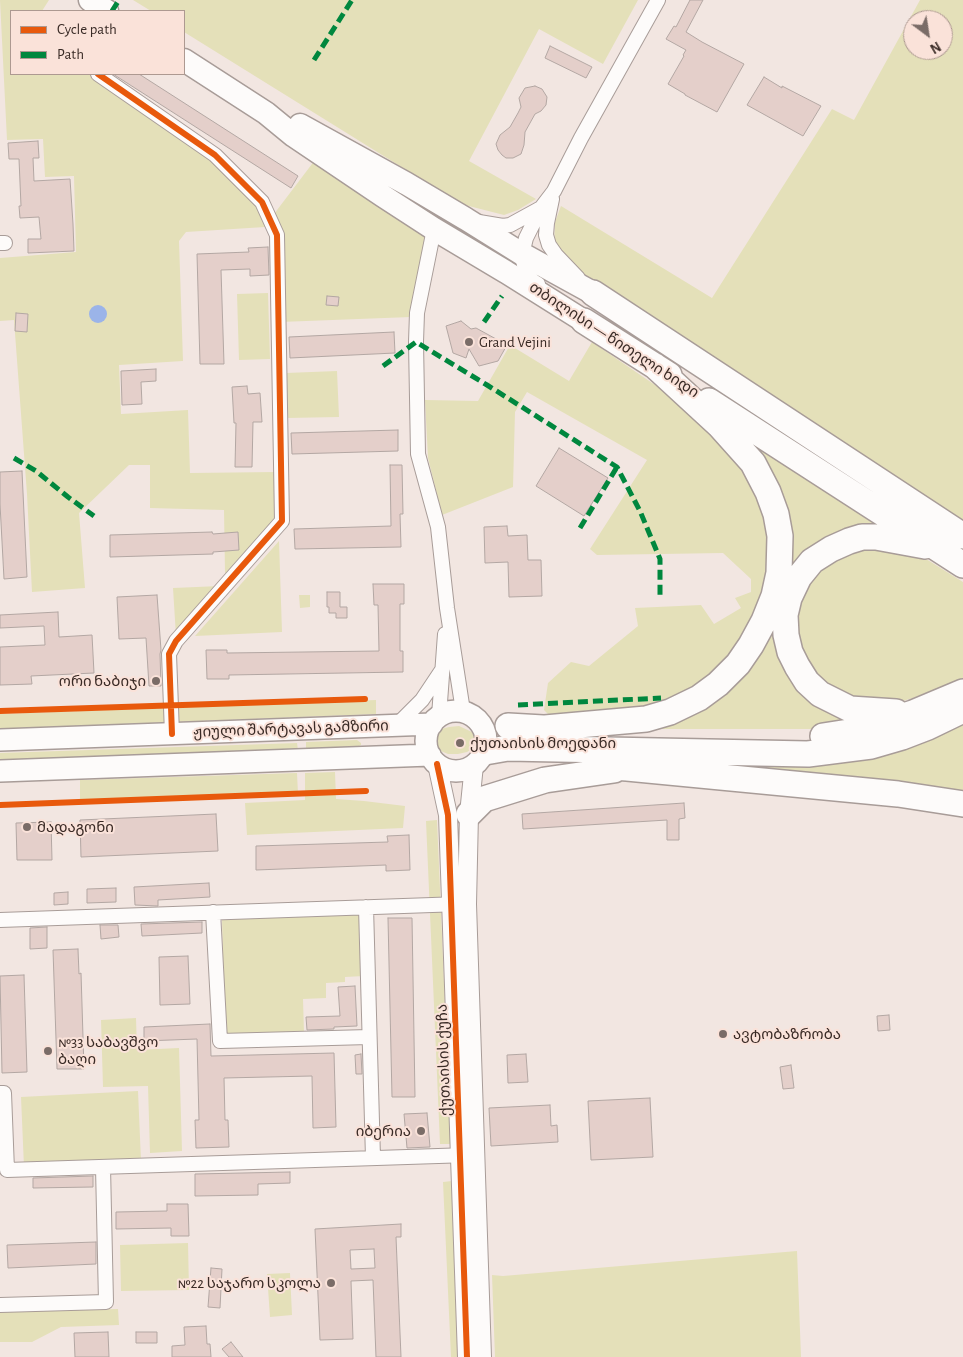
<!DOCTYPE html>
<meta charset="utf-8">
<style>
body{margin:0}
#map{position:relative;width:963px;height:1357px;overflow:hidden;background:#f2e6e1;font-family:"Alegreya Sans",sans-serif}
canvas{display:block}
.legend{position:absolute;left:10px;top:10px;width:175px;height:65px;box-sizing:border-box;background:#fae2d9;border:1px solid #ad9991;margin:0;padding:6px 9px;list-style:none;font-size:15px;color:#3a2b26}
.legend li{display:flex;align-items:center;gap:10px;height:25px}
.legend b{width:25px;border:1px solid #ad9991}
.north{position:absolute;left:903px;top:10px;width:50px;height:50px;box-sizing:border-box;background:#fae2d9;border:1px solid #ad9991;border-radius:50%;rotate:149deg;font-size:14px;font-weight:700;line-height:20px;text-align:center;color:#3a2b26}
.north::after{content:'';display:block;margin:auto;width:18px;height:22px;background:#7a6c67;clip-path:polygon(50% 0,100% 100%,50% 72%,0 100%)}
</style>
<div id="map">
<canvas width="963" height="1357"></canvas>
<ul class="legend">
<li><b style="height:6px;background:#e8590c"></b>Cycle path</li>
<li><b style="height:6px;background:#00873e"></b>Path</li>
</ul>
<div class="north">N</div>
</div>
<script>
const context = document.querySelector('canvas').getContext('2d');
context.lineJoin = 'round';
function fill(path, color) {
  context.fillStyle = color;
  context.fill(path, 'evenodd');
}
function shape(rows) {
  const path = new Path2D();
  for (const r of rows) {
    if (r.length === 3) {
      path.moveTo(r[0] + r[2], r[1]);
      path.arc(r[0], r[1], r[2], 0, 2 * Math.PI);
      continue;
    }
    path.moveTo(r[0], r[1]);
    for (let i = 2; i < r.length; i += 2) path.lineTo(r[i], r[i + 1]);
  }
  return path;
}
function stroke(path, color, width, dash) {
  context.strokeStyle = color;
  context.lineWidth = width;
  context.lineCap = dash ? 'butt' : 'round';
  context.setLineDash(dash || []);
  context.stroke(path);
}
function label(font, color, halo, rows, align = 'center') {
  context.font = font + ' "Alegreya Sans","Noto Sans Georgian",sans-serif';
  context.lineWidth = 4;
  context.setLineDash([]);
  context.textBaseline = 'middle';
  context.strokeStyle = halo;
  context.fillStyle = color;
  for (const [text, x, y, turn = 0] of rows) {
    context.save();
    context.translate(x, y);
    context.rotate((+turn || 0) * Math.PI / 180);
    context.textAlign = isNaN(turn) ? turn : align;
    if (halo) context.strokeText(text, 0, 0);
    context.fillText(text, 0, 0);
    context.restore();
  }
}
fill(shape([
 [0,0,49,0,42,11,11,11,11,74,104,74,216,152,274,214,315,160,427,235,411,317,280,322,273,215,265,227,186,232,179,241,183,361,119,365,121,414,188,410,190,473,276,472,276,523,235,572,225,573,224,510,150,508,150,465,129,465,79,513,85,588,32,592,27,494,14,320,0,321,0,258,76,252,74,176,45,177,43,139,7,140],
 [133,0,638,0,603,64,539,29,469,161,536,199,518,210,504,215,461,204,184,32,184,11,151,11],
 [920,0,963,0,963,521,575,270,554,245,555,222,561,206,712,298,832,109,854,120],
 [913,20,943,20,943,50,913,50],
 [268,293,270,359,239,360,237,294],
 [592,342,702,417,746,468,764,507,771,550,766,589,749,630,728,662,691,692,652,709,551,717,544,710,548,683,571,662,589,666,638,626,635,608,701,605,714,624,741,608,735,598,751,592,751,579,723,553,597,555,590,549,647,460,527,392,515,412,513,487,442,515,428,458,425,400,478,401,510,345,569,381],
 [337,371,339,417,287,418,286,373],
 [736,429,890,531,815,549,782,657,873,717,828,729,644,729,709,699,784,560],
 [279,541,282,632,195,636],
 [856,544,910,549,963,582,963,678,916,697,893,704,869,706,811,678,794,631,804,583],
 [220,586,176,636,173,588],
 [299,595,310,595,310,607,300,608],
 [376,700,376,714,0,729,0,714],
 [963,715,963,795,669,759,806,760],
 [459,726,472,732,475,737,476,743,472,749,467,752,458,754,448,754,436,749,433,744,432,737,435,732,441,729,449,727],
 [357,740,361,743,361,745,357,747,306,749,306,742],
 [297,743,298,750,0,761,0,753],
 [335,772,336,799,364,801,405,806,403,828,247,835,245,803,305,800,305,773],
 [297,773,298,794,80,801,80,780],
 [437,820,451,1144,440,1144,426,821],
 [362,914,364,976,345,977,345,982,326,983,326,998,303,999,304,1033,225,1035,222,918],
 [136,1018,137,1050,179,1048,182,1151,150,1153,148,1086,103,1087,101,1020],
 [138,1091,141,1161,24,1167,21,1097],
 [452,1181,460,1357,451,1357,443,1182],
 [188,1243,189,1290,121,1291,120,1245],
 [797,1251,801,1357,495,1357,492,1275,503,1276],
 [290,1273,292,1315,270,1317,267,1274],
 [118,1309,119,1325,61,1327,32,1342,0,1342,0,1312]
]), '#e4e0b9');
fill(shape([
 [98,314,9]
]), '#9bb4e9');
const building = shape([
 [690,0,703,0,686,32,702,42,744,64,717,112,685,95,685,94,668,84,684,56,683,55,686,50,666,39,674,26,676,27,690,0],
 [550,46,592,67,586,78,545,58,550,46],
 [113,74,139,74,298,176,291,188,113,74],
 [764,77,782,88,782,86,821,106,803,136,747,105,764,77],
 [535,86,542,89,547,97,546,105,541,111,535,114,525,132,524,145,521,154,513,158,506,158,502,155,498,150,496,144,500,135,510,127,518,113,521,107,519,98,525,88,535,86],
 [38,141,39,158,33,158,34,181,70,179,73,224,74,251,28,253,28,239,41,239,39,217,20,218,19,206,21,206,19,159,9,159,8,143,38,141],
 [268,247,269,275,250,276,250,269,221,270,224,364,200,364,197,254,249,252,248,248,268,247],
 [327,296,339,297,338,306,326,305,327,296],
 [16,313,28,314,27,332,15,331,16,313],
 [461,321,471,329,476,328,507,345,498,361,479,366,469,349,466,358,453,353,446,326,461,321],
 [394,332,395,353,290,358,289,337,394,332],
 [156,369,156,381,141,382,142,404,122,405,121,371,156,369],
 [247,386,248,394,260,393,262,422,253,422,252,467,235,467,236,423,234,423,232,387,247,386],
 [398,430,398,451,292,454,291,433,398,430],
 [559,448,608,478,584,516,536,486,559,448],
 [390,465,402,465,403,514,400,514,401,547,295,549,294,529,391,526,390,465],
 [22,471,27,577,4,579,0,504,0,472,22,471],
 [507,526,508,536,527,535,528,560,541,560,542,596,509,597,508,562,485,563,484,527,507,526],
 [212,532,213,534,238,532,239,550,213,552,213,554,110,557,110,535,212,532],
 [373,584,404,584,404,604,400,604,400,651,403,651,403,672,229,675,229,679,207,679,206,650,227,650,227,653,379,651,378,605,374,605,373,584],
 [327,592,340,592,340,607,347,607,347,618,336,618,336,613,329,613,329,607,327,607,327,592],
 [157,595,161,650,160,654,161,686,149,686,146,638,119,639,117,597,157,595],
 [58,612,59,637,92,635,94,673,31,676,32,684,0,685,0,647,45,645,44,626,0,628,0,615,58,612],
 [684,803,685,818,679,819,679,840,667,840,667,820,523,829,522,814,684,803],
 [216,814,218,851,81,857,80,820,216,814],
 [51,822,52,860,17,860,16,823,51,822],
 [409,835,410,870,386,871,386,865,256,870,256,846,388,842,387,836,409,835],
 [209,883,210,897,158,900,158,906,135,905,134,887,209,883],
 [116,888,116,902,87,903,87,889,116,888],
 [68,892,68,904,54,905,54,893,68,892],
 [388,918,412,918,415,1097,392,1097,388,918],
 [202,922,202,933,142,936,141,924,202,922],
 [100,925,118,925,119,937,101,939,100,925],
 [47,927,47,948,30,949,30,928,47,927],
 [78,949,79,974,81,973,84,1069,57,1069,53,950,78,949],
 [188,956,190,1004,160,1005,159,957,188,956],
 [24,975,27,1072,2,1073,0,976,24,975],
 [355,986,357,1026,334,1027,334,1029,307,1030,306,1017,340,1016,338,987,355,986],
 [889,1015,890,1030,878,1031,877,1016,889,1015],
 [210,1024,211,1056,334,1053,336,1127,313,1128,312,1076,224,1078,225,1120,228,1120,229,1147,196,1148,195,1120,199,1120,197,1039,144,1041,144,1027,210,1024],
 [361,1054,362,1074,356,1074,355,1055,361,1054],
 [526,1054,528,1082,508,1083,507,1055,526,1054],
 [791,1065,794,1088,783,1089,780,1067,791,1065],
 [650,1098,653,1157,591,1160,588,1101,650,1098],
 [550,1105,551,1126,557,1125,558,1142,491,1146,489,1108,550,1105],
 [427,1113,430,1147,407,1148,404,1114,427,1113],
 [290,1172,290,1183,258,1184,258,1195,195,1196,195,1174,290,1172],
 [93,1176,93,1187,33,1188,33,1178,93,1176],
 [167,1204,188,1204,189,1236,171,1236,171,1228,116,1229,116,1212,167,1211,167,1204],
 [401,1224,401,1237,396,1237,401,1357,376,1357,373,1280,351,1281,353,1339,320,1340,315,1229,401,1224],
 [374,1249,375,1268,351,1269,350,1250,374,1249],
 [96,1242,96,1264,8,1268,7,1245,96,1242],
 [211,1268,222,1269,220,1308,208,1307,211,1268],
 [206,1326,207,1344,210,1344,211,1357,172,1357,172,1346,185,1345,184,1327,206,1326],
 [108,1332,109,1357,75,1357,74,1333,108,1332],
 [136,1332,157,1332,157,1343,136,1343,136,1332],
 [231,1342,243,1357,229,1357,222,1349,231,1342]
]);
fill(building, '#e4cfca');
stroke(building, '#b3a7a3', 1);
const minor = shape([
 [98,74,215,155,262,202,277,235,282,521,176,641,169,654,172,734],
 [552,199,547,223,546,235,549,245,556,255,578,278],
 [479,222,503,226,510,225,541,208],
 [434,229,417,313,416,342,418,454,438,527,447,608,463,711],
 [0,243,5,243],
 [538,284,533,281,527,273,524,265,522,254,526,238,541,208,554,191,581,138,658,0],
 [439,716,445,634],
 [396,726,422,700,442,670],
 [366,907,373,1158],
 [213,912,220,1041,369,1037],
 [0,920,461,904],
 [0,1093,4,1093,7,1170,469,1155],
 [0,1305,106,1302,103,1167]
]);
const tertiary = shape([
 [437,764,448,815,467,1357],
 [474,765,469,814,467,904,482,1357]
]);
const primary = shape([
 [456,741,30],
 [0,740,432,724],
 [0,771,430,755]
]);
const trunk = shape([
 [90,0,107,11],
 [184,60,266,113,294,136,383,196,434,229,506,272,584,321],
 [300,125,407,184,466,219,522,254,593,293]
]);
const motorway = shape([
 [593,293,963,536],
 [584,321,669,375],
 [709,401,963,565],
 [896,712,850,709,820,694,807,682,797,666,790,652,786,635,785,615,789,598,799,577,812,561,831,549,849,541,862,537,876,537,925,546],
 [508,726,561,729],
 [545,728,646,719,670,712,699,698,718,684,738,664,751,645,764,621,774,596,779,573,780,536,776,514,768,492,753,463,719,425,655,366],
 [823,736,855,731,913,713,963,692],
 [485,752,508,748,808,754,871,746,902,737,928,727,963,710],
 [594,766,627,768,898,794,963,804],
 [469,814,484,799,545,780,614,770]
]);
stroke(minor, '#a89c98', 16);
stroke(tertiary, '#a89c98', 20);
stroke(primary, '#a89c98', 24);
stroke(trunk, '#a89c98', 25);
stroke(motorway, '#a89c98', 28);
stroke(minor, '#fdfbfa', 14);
stroke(tertiary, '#fdfbfa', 18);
stroke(primary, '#fdfbfa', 21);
stroke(trunk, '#fdfbfa', 22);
stroke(motorway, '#fdfbfa', 25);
stroke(shape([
 [112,11,119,0],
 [314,60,352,0],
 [484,322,502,296],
 [383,366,416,342,487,385,617,467,640,511,660,559,660,596],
 [14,458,36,471,68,497,94,516],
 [580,528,617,467],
 [518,705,661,698]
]), '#00873e', 5, [10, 5]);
stroke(shape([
 [98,74,215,155,262,202,277,235,282,521,176,641,169,654,172,734],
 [0,711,365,699],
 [437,764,448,815,467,1357],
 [0,805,366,791]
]), '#e8590c', 6);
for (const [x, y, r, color] of [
 [469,342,5,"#7a6c67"],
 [156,681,5,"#7a6c67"],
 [460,743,5,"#7a6c67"],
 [27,827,5,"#7a6c67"],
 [723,1034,5,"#7a6c67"],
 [48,1051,5,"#7a6c67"],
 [421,1131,5,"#7a6c67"],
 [331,1283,5,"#7a6c67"]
]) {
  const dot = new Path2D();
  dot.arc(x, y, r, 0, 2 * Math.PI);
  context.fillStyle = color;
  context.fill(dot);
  stroke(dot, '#fae2d9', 2);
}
label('15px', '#3a2b26', '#fae2d9', [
 ["თბილისი — წითელი ხიდი",614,340,33],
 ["ჟიული შარტავას გამზირი",291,729,-2],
 ["ქუთაისის ქუჩა",444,1060,-92]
]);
label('15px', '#3a2b26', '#fae2d9', [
 ["Grand Vejini",479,342],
 ["ორი ნაბიჯი",146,681,"right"],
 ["ქუთაისის მოედანი",470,743],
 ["მადაგონი",37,827],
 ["ავტობაზრობა",733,1034],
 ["№33 საბავშვო",58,1042],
 ["ბაღი",58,1059],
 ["იბერია",411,1131,"right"],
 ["№22 საჯარო სკოლა",321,1283,"right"]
], 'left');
</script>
